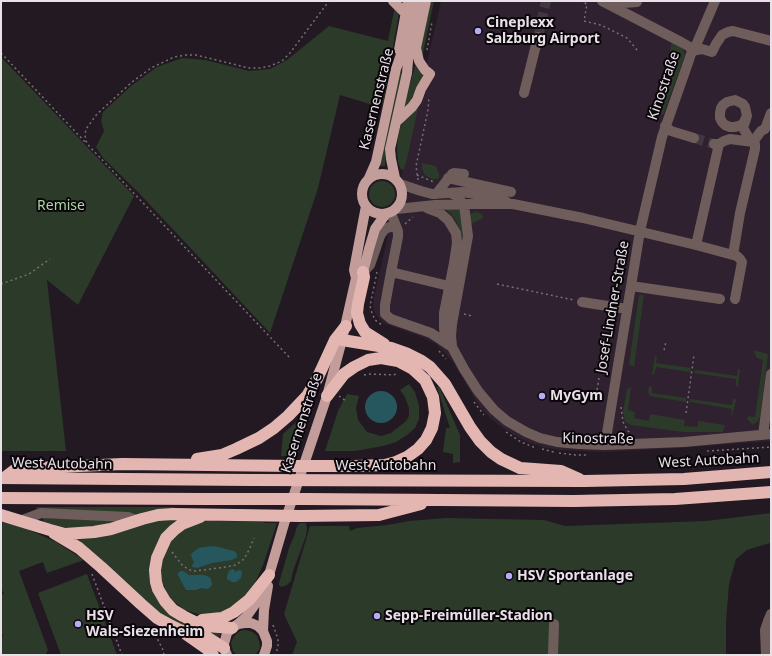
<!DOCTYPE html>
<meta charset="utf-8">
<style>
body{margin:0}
#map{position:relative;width:772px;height:656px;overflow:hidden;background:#231923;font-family:"Noto Sans",sans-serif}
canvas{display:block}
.frame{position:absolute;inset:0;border:2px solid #e8e1e8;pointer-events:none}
</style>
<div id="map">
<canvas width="772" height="656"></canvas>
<div class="frame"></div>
</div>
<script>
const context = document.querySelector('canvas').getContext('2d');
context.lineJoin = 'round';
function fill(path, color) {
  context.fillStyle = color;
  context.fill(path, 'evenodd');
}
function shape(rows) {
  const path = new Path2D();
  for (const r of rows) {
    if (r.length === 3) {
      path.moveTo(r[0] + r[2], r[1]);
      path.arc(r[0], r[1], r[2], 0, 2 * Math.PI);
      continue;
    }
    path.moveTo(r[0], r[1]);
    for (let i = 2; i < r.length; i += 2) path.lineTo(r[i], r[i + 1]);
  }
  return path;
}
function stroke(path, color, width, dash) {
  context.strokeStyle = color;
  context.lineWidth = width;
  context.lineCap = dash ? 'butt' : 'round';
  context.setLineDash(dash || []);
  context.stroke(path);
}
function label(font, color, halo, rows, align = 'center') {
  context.font = font + ' "Noto Sans",sans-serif';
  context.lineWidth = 4;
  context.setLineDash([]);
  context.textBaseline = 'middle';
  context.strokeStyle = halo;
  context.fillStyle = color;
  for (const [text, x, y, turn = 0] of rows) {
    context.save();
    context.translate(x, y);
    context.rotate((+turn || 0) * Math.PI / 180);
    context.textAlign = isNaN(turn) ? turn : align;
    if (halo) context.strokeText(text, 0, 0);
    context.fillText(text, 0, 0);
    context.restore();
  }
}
fill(shape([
 [441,1,771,1,771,441,679,448,605,452,560,450,545,448,525,441,514,435,504,429,490,418,480,407,473,396,453,362,442,350,436,344,422,337,383,323,377,316,374,311,373,305,374,297]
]), '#2f212f');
fill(shape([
 [396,1,401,1,383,104,373,105,340,95,318,188,270,333,138,192,103,158,96,147,104,131,101,121,103,112,131,86,157,67,182,58,205,60,249,71,270,69,287,60,329,26,388,41],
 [431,1,434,1,422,58,420,51],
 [672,40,682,47,684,51,685,55,664,113,661,115,656,117,674,65,668,62],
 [1,57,134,196,78,305,47,280,66,451,1,451],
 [416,62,422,74,426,78,419,85,409,103,403,110],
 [400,73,402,73,386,147,385,166,380,166],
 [420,99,407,159,404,169,401,170,398,162,397,150,398,137,400,128,404,120],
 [422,163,436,166,439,173,439,178,437,179,432,179,425,175,422,169],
 [382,194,13],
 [461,207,464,242,461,242,459,228,456,221,451,214,444,208],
 [476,212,480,213,483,216,482,219,468,225,469,215,472,213],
 [639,295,644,295,634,367,629,364],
 [754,350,768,354,760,417,758,421,753,425,747,419,748,416,755,417,763,360,757,358,755,354],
 [655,356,657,357,656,363,691,368,690,372,656,367,654,375,652,374],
 [738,369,740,369,738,387,736,386,736,379,694,373,695,370,737,376],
 [409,384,415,392,419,406,419,419,415,428,407,435,396,442,383,446,355,451,325,451,338,411,347,394,359,396,356,408,358,420,367,432,381,436,391,433,406,421,409,416,409,408,405,397,400,390],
 [439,386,460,435,460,462,453,463,453,454,443,452,446,428,450,428,437,387],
 [649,386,652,387,652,393,686,398,686,402,650,396,648,393],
 [631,387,628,410,635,412,634,418,649,421,650,414,685,420,684,426,698,427,698,421,725,425,723,432,683,432,631,425,625,422,623,412,627,389],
 [734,398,736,400,732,416,731,415,732,409,690,402,690,399,732,405,733,399],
 [305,414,311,415,297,456,281,456,283,434],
 [36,507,175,507,175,510,138,514,37,510],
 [771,513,771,543,766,544,747,550,736,559,729,584,726,622,726,655,292,655,297,642,284,614,310,526,349,526,350,531,357,528,387,525,409,521,446,518,544,520,565,526,706,521],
 [43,518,121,520,104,526,69,528,46,524,43,521],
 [180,519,154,553,168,613,177,619,188,625,221,631,218,641,166,618,72,537,155,521],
 [207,521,229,521,263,522,264,523,277,523,263,565,254,585,246,595,238,603,226,610,218,614,201,615,185,610,172,600,168,595,162,581,161,566,165,549,175,535,193,524],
 [1,522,16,524,56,542,84,560,47,573,43,562,19,571,48,650,45,655,1,655,1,637,3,636,1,630,1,595,4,594,1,588],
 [300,523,306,523,307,529,306,536,293,571,291,581,287,585,281,587,279,585,279,583,289,548,295,534,296,529,298,525],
 [87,574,117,655,61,655,38,593],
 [245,630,250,631,254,633,257,636,259,641,260,646,259,650,255,655,237,655,233,651,231,643,233,638,236,634,240,631]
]), '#2c3a29');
fill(shape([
 [381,407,16],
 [214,546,234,551,237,554,237,557,232,560,212,563,197,568,192,567,192,565,194,563,191,555,192,553,196,550,199,548,204,547],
 [232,569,233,569,236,572,238,570,242,571,241,578,236,582,232,582,227,579,227,576,229,571],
 [181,571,183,571,189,575,204,575,209,577,211,579,212,585,208,589,201,588,196,590,186,590,178,575,178,573]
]), '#26575e');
stroke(shape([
 [538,37,546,1],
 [694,138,714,144]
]), '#413741', 10, [10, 5]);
stroke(shape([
 [580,1,587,4,584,21,601,25,627,38,637,50],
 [427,50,432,22],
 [1,53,86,143],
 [417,175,434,182],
 [418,180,416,166,428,110,429,97],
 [405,224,413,217],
 [377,272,370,306,372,313,375,320,382,325],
 [1,284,29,274,50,259],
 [497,284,574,300],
 [464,314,472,316],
 [664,350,666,342],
 [439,351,446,359],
 [289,357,89,146,86,141,85,135,86,129,97,114,132,82,151,68,174,57,186,55,196,55,249,68,260,68,270,66,282,61,290,53,329,1],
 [364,375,371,374,394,375,397,373],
 [599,378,596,396,602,398],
 [339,396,346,401],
 [474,402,484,415],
 [621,407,623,422,628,431,632,434],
 [686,413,694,355],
 [506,432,521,442,536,448],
 [542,449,554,452],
 [707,451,771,447],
 [559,453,575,455,589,455],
 [172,552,183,566,190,570,196,571,226,567,236,565,244,559,249,550,254,538],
 [92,574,122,655],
 [273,625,278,639,278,645,276,655],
 [152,631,158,640,163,650,164,655]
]), '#786f78', 1.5, [2, 3]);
stroke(shape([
 [602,1,681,42,690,47,692,51,688,63,662,137,640,231,605,445],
 [617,1,623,3,637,2],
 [694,50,715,1],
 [692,51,702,49,712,52,716,44,722,35,728,32,733,31,771,41],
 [524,93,538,37],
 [665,126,671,131,694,138],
 [753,142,761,131,765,129,771,113],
 [714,144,719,144,724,141,730,139,753,142],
 [448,178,511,192],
 [400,184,421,191,432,194,463,192,500,198,507,202],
 [450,193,457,196,464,205,468,236,452,324,451,336,452,346],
 [436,194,452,174,454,173,464,174],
 [427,208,440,213,448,220,456,233,457,243,454,263,444,313,444,328,445,337,452,347,464,369,478,391,494,410,507,421,526,432,540,438,557,442,578,444,605,445,684,442,771,434],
 [397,209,435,205,471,204,513,204,583,218,696,245,733,255,740,213,755,149,755,144,749,138,743,128,747,116,745,107,743,104,735,100,727,102,723,105,721,108,720,113,720,118,722,122,725,125,730,127,734,127,739,126,743,124,747,116],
 [391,213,398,231,398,237,391,272,449,286,453,289],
 [696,245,719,144],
 [733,255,737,256,740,259,742,262,735,299],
 [363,272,370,265,380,236,384,230,389,227,393,227,397,229],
 [391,272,385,305,385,314,391,319,431,333,449,345],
 [631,286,720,299],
 [582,302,627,309],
 [763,435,771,374],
 [20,521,41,513,128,517,137,520],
 [553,655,554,624],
 [766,655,765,630,768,621,771,614]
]), '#6f5d5b', 10);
stroke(shape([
 [393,1,406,14],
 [399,50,408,1],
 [413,54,416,48,426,1],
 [396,122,412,107,417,100,421,89,430,74,425,70,419,61,416,48],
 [382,194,20],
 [369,178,376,162,396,69,405,43],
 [395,178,391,159,390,149,407,73,411,26,417,1],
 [358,277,363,272,369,249,375,229,385,215],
 [238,624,246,617,256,603,269,575,284,524,327,396,342,340,356,278,354,270,366,206],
 [263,631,264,610,268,586],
 [227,655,224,648,224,644,227,633,232,628,238,624,245,623,251,623,258,626,263,631,267,641,267,646,264,655]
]), '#c39d9a', 10);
stroke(shape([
 [363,272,364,277,358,304,357,313,360,324,365,332,384,344],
 [342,340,391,348,408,354,420,360,430,367,445,384,470,427,480,441,491,452,501,459,520,468,561,471,579,479],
 [197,459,222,455,236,449,259,438,274,428,288,416,307,396,317,379,335,340,346,326],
 [1,478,251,480,584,481,684,479,771,472],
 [4,478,16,469,122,464,295,466,355,466,385,465,396,462,407,457,418,449,426,440,432,428,435,413,433,397,425,380,413,369,398,361,381,358,368,360,354,367,344,374,327,396],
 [1,498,204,499,306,499,574,501,675,499,771,492],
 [1,515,50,530,65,534,94,532,111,529,142,519,158,515,173,514,300,516,379,515,421,504],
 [200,517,182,524,174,530,166,538,157,558,155,570,156,582,158,589,165,601,173,610,183,616,199,624,206,626,232,628],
 [54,533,79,548,101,567,141,604,157,618,168,624,180,630,205,636,224,648],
 [202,620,222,618,234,612,249,600,269,575],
 [186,634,206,648,213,655]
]), '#e4b6b2', 12);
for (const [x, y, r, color] of [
 [478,31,4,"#b7abf8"],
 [542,396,4,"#b7abf8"],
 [509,576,4,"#b7abf8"],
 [377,616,4,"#b7abf8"],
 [78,624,4,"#b7abf8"]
]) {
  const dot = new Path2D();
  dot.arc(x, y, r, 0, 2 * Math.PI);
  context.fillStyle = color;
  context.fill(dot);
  stroke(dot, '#0a060a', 1.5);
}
label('bold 14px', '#e8e1e8', '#0a060a', [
 ["Cineplexx",486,23],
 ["Salzburg Airport",486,39],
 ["MyGym",550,396],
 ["HSV Sportanlage",517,576],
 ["HSV",86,616],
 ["Wals-Siezenheim",86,632],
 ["Sepp-Freimüller-Stadion",385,616]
], 'left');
label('14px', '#e8e1e8', '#0a060a', [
 ["Kinostraße",664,86,-71],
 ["Kasernenstraße",377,99,-76],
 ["Josef-Lindner-Straße",613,307,-80],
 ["Kasernenstraße",302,423,-72],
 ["Kinostraße",598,439,1],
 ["West Autobahn",709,461,-3],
 ["West Autobahn",62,464,1],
 ["West Autobahn",386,466]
]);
label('14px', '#acd7a3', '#0a060a', [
 ["Remise",61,206]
]);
</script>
